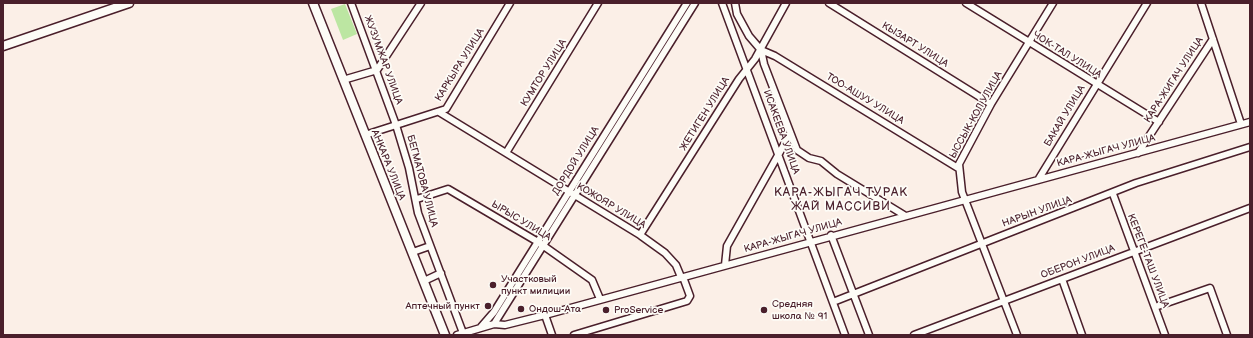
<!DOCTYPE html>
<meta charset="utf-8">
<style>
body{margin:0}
#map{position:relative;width:1253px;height:338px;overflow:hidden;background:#fbefe7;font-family:"Balsamiq Sans",sans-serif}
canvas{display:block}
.frame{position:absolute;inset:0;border:4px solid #4a1f2b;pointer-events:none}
</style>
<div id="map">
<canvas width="1253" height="338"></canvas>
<div class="frame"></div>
</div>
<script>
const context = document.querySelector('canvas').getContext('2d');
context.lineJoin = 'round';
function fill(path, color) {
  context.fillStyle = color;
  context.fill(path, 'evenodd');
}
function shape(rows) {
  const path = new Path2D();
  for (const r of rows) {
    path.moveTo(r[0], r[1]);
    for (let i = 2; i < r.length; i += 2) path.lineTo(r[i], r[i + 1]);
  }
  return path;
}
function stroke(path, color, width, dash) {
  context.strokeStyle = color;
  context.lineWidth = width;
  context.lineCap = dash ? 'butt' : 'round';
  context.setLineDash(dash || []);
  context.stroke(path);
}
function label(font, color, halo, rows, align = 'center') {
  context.font = font + ' "Balsamiq Sans",sans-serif';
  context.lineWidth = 3.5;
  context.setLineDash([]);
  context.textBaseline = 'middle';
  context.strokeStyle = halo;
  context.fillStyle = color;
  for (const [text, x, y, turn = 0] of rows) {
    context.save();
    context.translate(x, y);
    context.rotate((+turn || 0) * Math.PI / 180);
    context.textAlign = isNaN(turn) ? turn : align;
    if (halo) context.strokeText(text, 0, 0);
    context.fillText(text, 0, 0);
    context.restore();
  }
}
fill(shape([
 [345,4,357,34,343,40,331,9]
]), '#bce6a2');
const minor = shape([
 [351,3,396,125,409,168,418,213,463,333],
 [722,3,845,335],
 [735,3,737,14,749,36,761,50,764,64,797,150,809,158,821,161,837,174,904,215],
 [829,3,991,104],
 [966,3,1159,122],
 [1201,3,1241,124],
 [761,50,775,56,958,168],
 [343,80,377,70,421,3],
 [439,112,640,235,665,253,676,265,681,277],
 [365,135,446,109,510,3],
 [506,153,598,3],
 [1138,153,1213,39],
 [1038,180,1147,3],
 [1113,194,1165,335],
 [417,199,448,189,538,242,592,280,600,299],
 [640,235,739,79,755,59,786,3],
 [831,235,869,335],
 [413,252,430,246],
 [725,265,727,246,790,134],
 [1062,279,1082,335],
 [424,281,441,273],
 [833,302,1136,183,1250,147],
 [1155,307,1210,288,1227,335],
 [545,315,552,335],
 [494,324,695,3],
 [481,327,494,312,687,3],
 [457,335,494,324,505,325,545,315,1250,122],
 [574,335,687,301,690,296,683,277],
 [914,335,1250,208],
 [1017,335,962,192,959,164,991,104,1053,3]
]);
const major = shape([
 [313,3,445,335],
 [3,46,129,3]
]);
stroke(minor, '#4a1f2b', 9);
stroke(major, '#4a1f2b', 11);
stroke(minor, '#fdfcf7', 6);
stroke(major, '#fdfcf7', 8);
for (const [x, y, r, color] of [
 [493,285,4,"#4a1f2b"],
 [488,306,4,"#4a1f2b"],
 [521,309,4,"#4a1f2b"],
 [606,310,4,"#4a1f2b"],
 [764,310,4,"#4a1f2b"]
]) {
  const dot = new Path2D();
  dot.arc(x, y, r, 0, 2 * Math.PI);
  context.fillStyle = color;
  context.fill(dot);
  stroke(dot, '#fdfcf7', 1.5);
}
label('10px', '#4a1f2b', '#fdfcf7', [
 ["КЫЗАРТ УЛИЦА",915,45,32],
 ["ЧОК-ТАЛ УЛИЦА",1067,55,32],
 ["ЖУЗУМЖАР УЛИЦА",383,60,70],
 ["КАРКЫРА УЛИЦА",460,65,-58],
 ["КУМТОР УЛИЦА",544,73,-58],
 ["КАРА-ЖИГАЧ УЛИЦА",1174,80,-57],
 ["ТОО-АШУУ УЛИЦА",865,99,31],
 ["ЖЕТИГЕН УЛИЦА",705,114,-58],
 ["ЫССЫК-КОЛ УЛИЦА",976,115,-61],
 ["БАКАЙ УЛИЦА",1065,116,-59],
 ["ИСАКЕЕВА УЛИЦА",781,132,70],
 ["КАРА-ЖЫГАЧ УЛИЦА",1106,151,-15],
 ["ДОРДОЙ УЛИЦА",576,161,-58],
 ["АНКАРА УЛИЦА",388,165,68],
 ["БЕГМАТОВА УЛИЦА",422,181,75],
 ["КОЖОЯР УЛИЦА",611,206,31],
 ["НАРЫН УЛИЦА",1037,212,-20],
 ["ЫРЫС УЛИЦА",521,221,31],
 ["КАРА-ЖЫГАЧ УЛИЦА",793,236,-16],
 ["КЕРЕГЕ-ТАШ УЛИЦА",1148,261,69],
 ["ОБЕРОН УЛИЦА",1078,262,-21]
]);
label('10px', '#4a1f2b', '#fdfcf7', [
 ["Участковый",501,279],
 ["пункт милиции",501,291],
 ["Средняя",772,304],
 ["школа № 91",772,316],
 ["Аптечный пункт",480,306,"right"],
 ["Ондош-Ата",529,309],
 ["ProService",614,310]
], 'left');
context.letterSpacing = '1px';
label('12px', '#4a1f2b', '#fdfcf7', [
 ["КАРА-ЖЫГАЧ ТУРАК",841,193],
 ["ЖАЙ МАССИВИ",841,207]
]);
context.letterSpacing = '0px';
</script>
